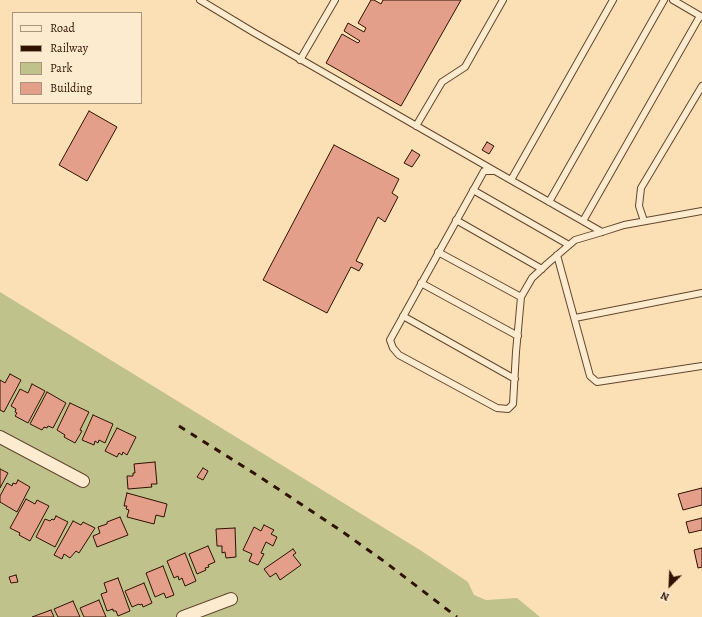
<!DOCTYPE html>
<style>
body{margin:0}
#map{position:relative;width:702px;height:617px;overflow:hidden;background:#fbe0b5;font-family:Alegreya,serif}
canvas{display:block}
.legend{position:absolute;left:12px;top:12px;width:130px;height:92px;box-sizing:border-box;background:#fcebcf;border:1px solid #aa947c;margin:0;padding:5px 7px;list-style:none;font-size:12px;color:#2f1200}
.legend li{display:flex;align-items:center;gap:8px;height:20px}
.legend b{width:20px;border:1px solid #aa947c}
.north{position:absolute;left:650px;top:565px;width:40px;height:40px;-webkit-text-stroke:3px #fcebcf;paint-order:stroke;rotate:204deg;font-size:11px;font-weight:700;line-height:16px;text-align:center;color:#2f1200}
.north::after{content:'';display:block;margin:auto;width:14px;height:18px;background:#2f1200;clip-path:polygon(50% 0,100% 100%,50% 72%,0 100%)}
</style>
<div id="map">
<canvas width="702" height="617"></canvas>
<ul class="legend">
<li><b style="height:5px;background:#fcebcf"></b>Road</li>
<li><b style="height:5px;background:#2f1200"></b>Railway</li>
<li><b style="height:11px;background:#c0c28c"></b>Park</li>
<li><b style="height:11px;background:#e49f8a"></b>Building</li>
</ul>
<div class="north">N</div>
</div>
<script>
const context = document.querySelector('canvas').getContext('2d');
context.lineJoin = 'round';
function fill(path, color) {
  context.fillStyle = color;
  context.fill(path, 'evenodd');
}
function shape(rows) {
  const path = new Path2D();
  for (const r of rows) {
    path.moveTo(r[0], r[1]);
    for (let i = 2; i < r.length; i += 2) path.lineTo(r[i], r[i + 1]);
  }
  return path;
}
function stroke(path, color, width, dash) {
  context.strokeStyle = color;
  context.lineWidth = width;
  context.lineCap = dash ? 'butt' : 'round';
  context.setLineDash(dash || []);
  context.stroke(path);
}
fill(shape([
 [0,292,420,550,468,582,474,595,486,600,517,598,540,617,0,617]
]), '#c0c28c');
const building = shape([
 [371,0,374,0,381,4,383,0,461,0,401,106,326,63,342,34,358,43,360,41,344,31,348,23,364,32,366,28,358,23,371,0],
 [89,111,117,127,87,181,59,165,89,111],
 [487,142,494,146,489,154,482,150,487,142],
 [334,145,399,179,392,193,398,197,385,222,378,217,356,261,363,264,359,271,351,267,327,313,263,280,334,145],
 [412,150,420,155,412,167,404,163,412,150],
 [10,374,21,380,4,412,0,410,0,380,5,383,10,374],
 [32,384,45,391,28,423,15,416,17,413,15,412,16,409,11,406,20,389,28,393,32,384],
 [47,392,66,403,53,428,48,426,47,428,44,427,42,430,30,424,47,392],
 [70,403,89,412,80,430,82,431,75,443,64,437,65,435,57,430,70,403],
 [93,415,113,424,105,443,99,440,98,443,95,441,94,445,82,440,93,415],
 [117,428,136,437,127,455,123,452,122,455,119,453,117,457,105,451,117,428],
 [155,462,157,484,151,484,152,487,128,489,127,476,133,476,133,473,135,473,134,464,155,462],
 [203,468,208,471,203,480,197,477,203,468],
 [0,469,8,473,0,488,0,469],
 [18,480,30,487,17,512,0,502,0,496,7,483,12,486,13,483,16,484,18,480],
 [702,488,702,505,683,510,678,494,702,488],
 [127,493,167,504,164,517,156,515,154,524,127,517,129,510,126,509,127,506,124,506,127,493],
 [26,499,35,504,37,500,49,506,30,541,19,535,20,533,10,528,26,499],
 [56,516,68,522,55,547,36,537,45,519,50,521,52,519,54,520,56,516],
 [120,517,128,535,97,547,93,536,100,533,98,527,107,524,107,522,120,517],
 [702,518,702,530,689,533,686,522,702,518],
 [73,521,81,525,83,522,95,528,79,553,76,551,70,558,64,554,62,559,54,555,73,521],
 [264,525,274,530,271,534,277,537,273,546,266,542,261,553,264,554,258,565,249,561,252,554,243,550,254,527,261,531,264,525],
 [235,528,236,557,226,558,225,552,222,553,222,546,217,546,216,529,235,528],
 [208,546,215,562,208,565,209,567,205,568,206,570,197,574,189,554,208,546],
 [702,548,702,567,698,568,694,550,702,548],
 [293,549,296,553,293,555,301,565,280,580,276,573,270,577,264,569,293,549],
 [185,553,196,581,185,586,182,578,179,580,178,576,174,578,167,561,185,553],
 [163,566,174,595,166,598,164,593,155,597,146,573,163,566],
 [16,575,18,582,11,583,9,577,16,575],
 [118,578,130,611,118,616,116,611,113,611,113,609,107,611,101,594,107,592,104,583,118,578],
 [144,583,152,603,143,607,142,604,140,605,139,604,132,607,125,591,144,583],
 [99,600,106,617,84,617,80,608,99,600],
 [73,601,80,617,58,617,54,609,73,601],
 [51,610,54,617,32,617,51,610]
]);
fill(building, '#e49f8a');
stroke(building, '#2f1200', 1);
const lane = shape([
 [200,0,253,32,495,171],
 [673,0,702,17],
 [300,60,335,0],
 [416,126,442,82,465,67,503,0],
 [511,180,613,0],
 [473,190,569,245],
 [549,202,664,0],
 [456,220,542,269],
 [583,221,700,16],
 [644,221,639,206,641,188,702,86],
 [602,232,495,171,484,171,390,340,393,348,399,355,497,408,508,409,513,404,516,352,521,297,532,278,547,264,575,240,602,232,624,225,702,211],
 [438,252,521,297],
 [557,255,590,376,597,382,702,366],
 [421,283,518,336],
 [403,316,515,379],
 [575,318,702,293]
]);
const street = shape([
 [0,437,83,481],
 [183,617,231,599]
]);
stroke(lane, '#62462d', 8);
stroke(street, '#62462d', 14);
stroke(lane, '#fcebcf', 6);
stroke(street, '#fcebcf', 12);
stroke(shape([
 [179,426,260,477,340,530,385,562,457,617]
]), '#2f1200', 3, [7, 7]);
</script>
